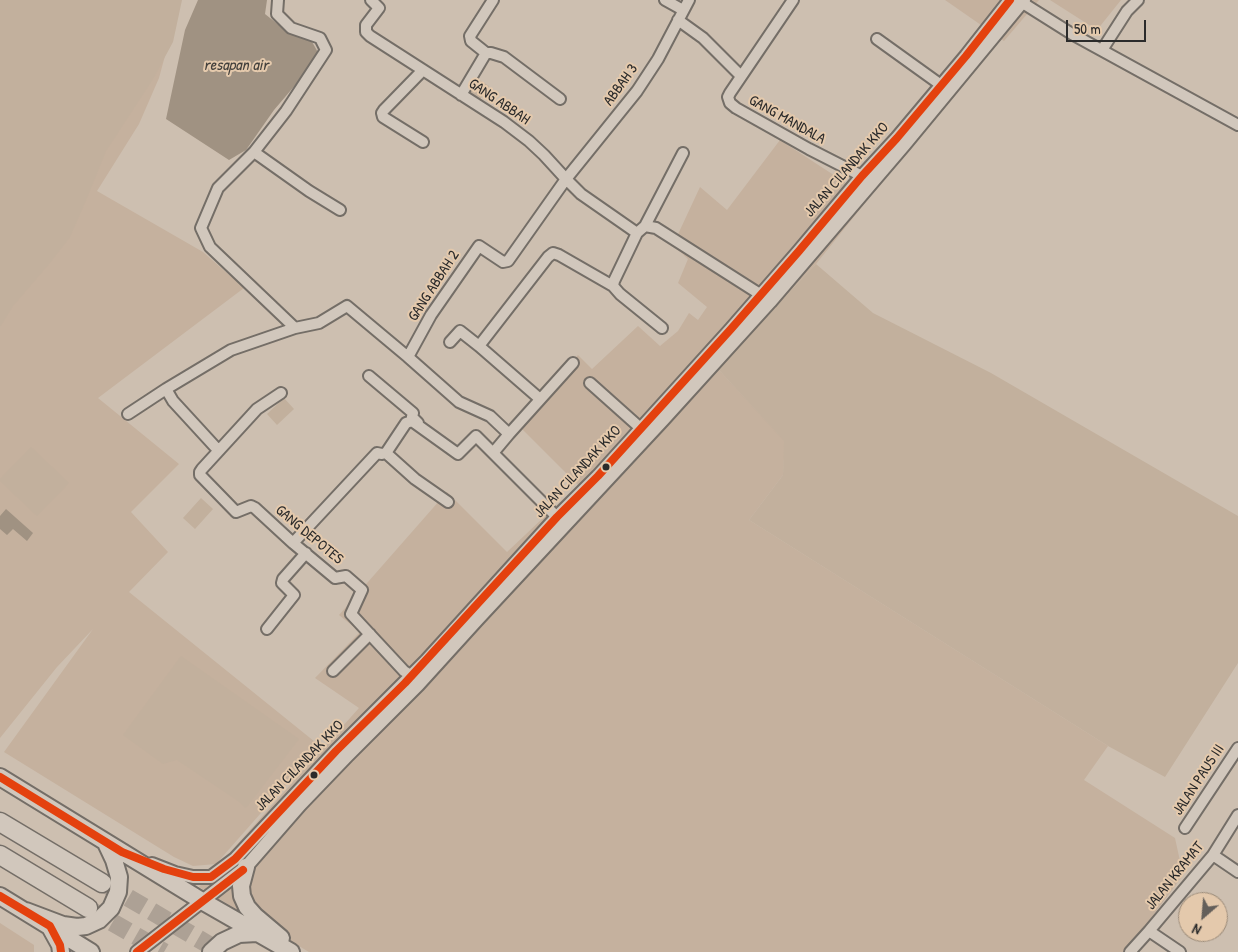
<!DOCTYPE html>
<style>
body{margin:0}
#map{position:relative;width:1238px;height:952px;overflow:hidden;background:#cdbfb0;font-family:"Patrick Hand",sans-serif}
canvas{display:block}
.north{position:absolute;left:1178px;top:892px;width:50px;height:50px;box-sizing:border-box;background:#e4c9ac;border:1px solid #9a8a78;border-radius:50%;rotate:207deg;font-size:14px;font-weight:700;line-height:20px;text-align:center;color:#2b2b2b}
.north::after{content:'';display:block;margin:auto;width:18px;height:22px;background:#645f5a;clip-path:polygon(50% 0,100% 100%,50% 72%,0 100%)}
.scale{position:absolute;left:1066px;top:20px;width:80px;height:22px;box-sizing:border-box;border:2px solid #2b2b2b;border-top:0;padding-left:6px;font-size:15px;line-height:18px;white-space:nowrap;color:#2b2b2b;-webkit-text-stroke:4px #e4c9ac;paint-order:stroke}
</style>
<div id="map">
<canvas width="1238" height="952"></canvas>
<div class="north">N</div>
<div class="scale">50 m</div>
</div>
<script>
const context = document.querySelector('canvas').getContext('2d');
context.lineJoin = 'round';
function fill(path, color) {
  context.fillStyle = color;
  context.fill(path, 'evenodd');
}
function shape(rows) {
  const path = new Path2D();
  for (const r of rows) {
    path.moveTo(r[0], r[1]);
    for (let i = 2; i < r.length; i += 2) path.lineTo(r[i], r[i + 1]);
  }
  return path;
}
function stroke(path, color, width, dash) {
  context.strokeStyle = color;
  context.lineWidth = width;
  context.lineCap = dash ? 'butt' : 'round';
  context.setLineDash(dash || []);
  context.stroke(path);
}
function label(font, color, halo, rows, align = 'center') {
  context.font = font + ' "Patrick Hand",sans-serif';
  context.lineWidth = 4;
  context.setLineDash([]);
  context.textBaseline = 'middle';
  context.strokeStyle = halo;
  context.fillStyle = color;
  for (const [text, x, y, turn = 0] of rows) {
    context.save();
    context.translate(x, y);
    context.rotate((+turn || 0) * Math.PI / 180);
    context.textAlign = isNaN(turn) ? turn : align;
    if (halo) context.strokeText(text, 0, 0);
    context.fillText(text, 0, 0);
    context.restore();
  }
}
fill(shape([
 [0,0,180,0,159,78,139,124,97,191,203,252,244,288,98,398,179,464,131,512,168,552,129,592,320,746,216,864,193,866,174,857,4,752,93,629,57,667,0,738],
 [945,0,1039,0,1004,41],
 [1050,0,1121,0,1097,30],
 [780,140,869,198,816,264,717,368,785,441,783,475,749,520,1108,746,1084,780,1175,838,1183,875,1126,952,309,952,199,887,359,708,315,678,360,632,339,615,447,492,507,552,578,485,515,422,578,355,592,369,638,326,660,346,678,331,689,313,698,320,707,307,678,283,688,259,673,245,700,187,727,210],
 [0,923,34,945,34,952,0,952]
]), '#c5b19e');
fill(shape([
 [0,0,182,0,173,42,153,79,106,151,87,198,70,237,49,264,13,306,0,327],
 [472,75,489,86,477,104,460,92],
 [816,264,873,313,991,373,1238,516,1238,663,1165,777,1108,746,749,520,783,475,784,441,717,368],
 [284,398,294,409,277,425,267,414],
 [31,447,69,483,37,516,0,481,0,479],
 [201,498,213,509,195,529,183,518],
 [181,656,299,739,246,808,238,801,177,760,163,764,123,735]
]), '#c2b09d');
fill(shape([
 [198,0,267,0,265,14,290,34,311,40,320,56,274,110,246,150,229,160,166,119,185,30],
 [6,509,33,533,27,541,13,529,7,535,0,529,0,516]
]), '#a09282');
stroke(shape([
 [105,884,221,952],
 [89,909,164,952]
]), '#ada195', 18, [18, 9]);
const minor = shape([
 [278,0,277,14,291,28,320,38,326,50,286,111,254,152,218,188,201,228,210,247,295,328],
 [371,0,379,8,366,25,366,32,370,36,504,122,529,141,544,155,566,179,581,194,637,233,645,226,656,228,766,298],
 [665,0,683,10],
 [793,0,730,93,728,97,730,103,736,108,809,149,862,176],
 [1018,0,1072,34,1238,125],
 [678,20,703,38,741,76],
 [877,39,941,85],
 [1102,50,1127,11,1138,0],
 [486,53,491,53,504,57,560,99],
 [423,70,384,110,382,113,383,117,423,142],
 [461,95,486,53,471,41,470,36,493,0],
 [254,152,309,191,340,210],
 [645,226,683,153],
 [637,233,614,281,613,286,620,294,662,328],
 [450,342,460,331,479,346,540,399],
 [479,346,548,257,553,253,559,255,613,286],
 [408,357,431,315,479,246,503,262,508,261,566,179,637,91,658,59,689,0],
 [369,376,413,413,412,417,418,423],
 [590,383,646,433],
 [166,389,173,401,218,450],
 [281,393,257,409,202,469,200,472,200,475,236,512,251,506,255,508,293,543,335,578,346,576,362,590,351,614,404,671,412,676],
 [128,414,166,389,231,350,295,328,319,323,347,306,408,357,459,402,490,416,509,434,493,453],
 [509,434,573,363],
 [386,453,406,423,412,421,458,454,476,436,557,517],
 [293,543,377,453,382,454,386,453,415,479,448,502],
 [267,629,294,595,282,583,283,579,306,553],
 [333,671,370,634],
 [1185,828,1238,748],
 [1213,855,1238,872],
 [1149,931,1180,952],
 [1130,952,1149,931,1213,855,1238,815]
]);
const tertiary = shape([
 [152,864,175,873,193,877,211,877,235,859,336,751,426,661,557,517,598,476,731,329,799,251,862,176,897,138,966,56,1010,0],
 [137,952,246,867,300,805,347,756,418,685,477,620,663,420,770,302,905,144,1024,0]
]);
const trunk = shape([
 [0,777,202,901,291,952],
 [246,867,241,886,242,896,247,907,255,916,281,938],
 [0,896,91,952],
 [26,911,63,925,77,927,86,926,99,920,111,908,118,892,119,877,114,860,106,843],
 [50,927,60,945,61,952],
 [211,952,222,942,239,934,257,933]
]);
const motorway = shape([
 [0,822,102,883],
 [0,855,88,908]
]);
stroke(minor, '#746e67', 14);
stroke(tertiary, '#746e67', 16);
stroke(trunk, '#746e67', 20);
stroke(motorway, '#746e67', 21);
stroke(minor, '#d1c7bc', 10);
stroke(tertiary, '#d1c7bc', 12);
stroke(trunk, '#d1c7bc', 16);
stroke(motorway, '#d1c7bc', 18);
stroke(shape([
 [0,777,122,852,164,869,193,877,211,877,235,859,336,751,405,683,557,517,598,476,731,329,799,251,862,176,897,138,966,56,1010,0],
 [0,896,50,926,60,945,61,952],
 [137,952,243,870]
]), '#e4410e', 8);
for (const [x, y, r, color] of [
 [606,467,4.5,"#2b2b2b"],
 [314,775,4.5,"#2b2b2b"]
]) {
  const dot = new Path2D();
  dot.arc(x, y, r, 0, 2 * Math.PI);
  context.fillStyle = color;
  context.fill(dot);
  stroke(dot, '#e4c9ac', 2);
}
label('15px', '#2b2b2b', '#e4c9ac', [
 ["ABBAH 3",621,85,-54],
 ["GANG ABBAH",499,102,34],
 ["GANG MANDALA",787,120,29],
 ["JALAN CILANDAK KKO",847,170,-49],
 ["GANG ABBAH 2",434,286,-57],
 ["JALAN CILANDAK KKO",578,472,-47],
 ["GANG DEPOTES",309,535,40],
 ["JALAN CILANDAK KKO",300,766,-46],
 ["JALAN PAUS III",1199,780,-57],
 ["JALAN KRAMAT",1175,876,-51]
]);
label('italic 16px', '#43403c', '#e4c9ac', [
 ["resapan air",236,66]
]);
</script>
